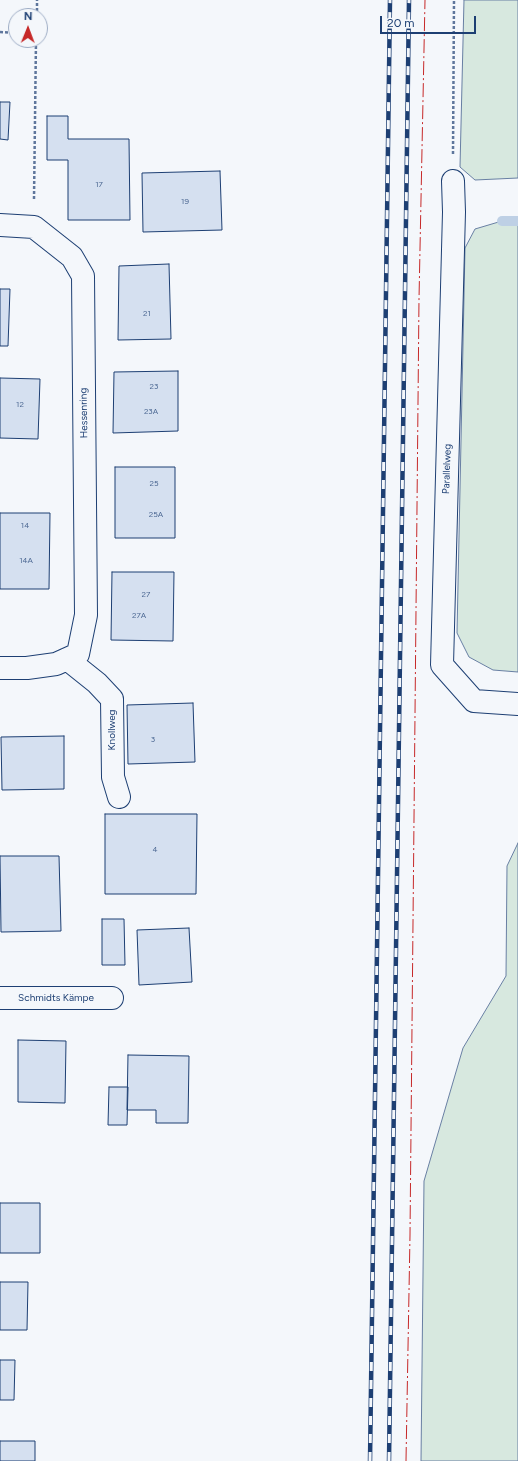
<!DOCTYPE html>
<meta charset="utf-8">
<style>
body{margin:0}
#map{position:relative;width:518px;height:1461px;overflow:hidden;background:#f4f7fb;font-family:Figtree,sans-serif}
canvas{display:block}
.north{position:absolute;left:8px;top:8px;width:40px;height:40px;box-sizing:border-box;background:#f4f7fb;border:1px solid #9eadc5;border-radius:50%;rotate:1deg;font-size:11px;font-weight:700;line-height:16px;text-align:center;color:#1d3f73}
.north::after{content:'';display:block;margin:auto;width:14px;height:18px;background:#c62828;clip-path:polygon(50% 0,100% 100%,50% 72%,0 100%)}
.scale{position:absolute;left:380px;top:16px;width:96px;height:18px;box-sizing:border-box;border:2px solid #1d3f73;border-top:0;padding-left:5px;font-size:12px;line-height:14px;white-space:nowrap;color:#1d3f73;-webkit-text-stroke:3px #f4f7fb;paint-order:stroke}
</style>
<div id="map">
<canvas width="518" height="1461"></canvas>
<div class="north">N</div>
<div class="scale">20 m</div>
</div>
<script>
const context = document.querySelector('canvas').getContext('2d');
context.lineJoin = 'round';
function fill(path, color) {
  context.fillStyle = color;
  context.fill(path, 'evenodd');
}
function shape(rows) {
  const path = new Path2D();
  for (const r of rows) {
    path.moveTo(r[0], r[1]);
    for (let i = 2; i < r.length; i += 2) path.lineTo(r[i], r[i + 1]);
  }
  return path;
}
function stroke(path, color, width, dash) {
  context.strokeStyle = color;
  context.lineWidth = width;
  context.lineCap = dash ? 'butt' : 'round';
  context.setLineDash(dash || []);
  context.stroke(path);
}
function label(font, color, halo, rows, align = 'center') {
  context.font = font + ' Figtree,sans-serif';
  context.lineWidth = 3;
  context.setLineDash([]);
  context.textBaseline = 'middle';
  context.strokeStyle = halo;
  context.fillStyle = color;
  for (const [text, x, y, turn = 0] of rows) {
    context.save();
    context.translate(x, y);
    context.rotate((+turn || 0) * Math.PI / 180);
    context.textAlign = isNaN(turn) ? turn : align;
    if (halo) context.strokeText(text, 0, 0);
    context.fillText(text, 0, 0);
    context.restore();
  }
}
const green = shape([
 [464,0,518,0,518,178,475,180,460,167,464,0],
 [502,221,518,221,518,672,493,670,469,657,457,633,465,248,475,229,502,221],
 [518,843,518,1461,421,1461,424,1181,463,1048,506,976,507,866,518,843]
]);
fill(green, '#d7e8df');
stroke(green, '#687fa3', 1);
stroke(shape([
 [502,221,518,221]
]), '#bed0e5', 10);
const building = shape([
 [0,102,10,102,8,140,0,139,0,102],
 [47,116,68,116,68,139,129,139,130,220,68,220,68,160,47,160,47,116],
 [220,171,222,230,143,232,142,173,220,171],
 [169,264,171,339,118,340,119,266,169,264],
 [0,289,10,289,8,346,0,346,0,289],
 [178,371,178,431,113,433,114,372,178,371],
 [0,378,40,379,38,439,0,438,0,378],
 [115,467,175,467,175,538,115,538,115,467],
 [0,513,50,513,49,589,0,589,0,513],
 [112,572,174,572,173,641,111,640,112,572],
 [193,703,195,762,128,764,127,705,193,703],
 [64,736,64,789,2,790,1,737,64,736],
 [105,814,197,814,196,894,105,894,105,814],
 [0,856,59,856,61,931,1,932,0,856],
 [102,919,124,919,125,965,102,965,102,919],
 [189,928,192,982,139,985,137,930,189,928],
 [18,1040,66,1041,65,1103,18,1102,18,1040],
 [128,1055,189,1056,188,1123,156,1123,156,1110,127,1110,128,1055],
 [109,1087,128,1087,127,1125,108,1125,109,1087],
 [0,1203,40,1203,40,1253,0,1253,0,1203],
 [0,1282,28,1282,27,1330,0,1330,0,1282],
 [0,1360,15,1360,14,1400,0,1400,0,1360],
 [0,1441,35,1441,35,1461,0,1461,0,1441]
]);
fill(building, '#d5e0f0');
stroke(building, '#1d3f73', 1);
const minor = shape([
 [453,181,454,212,442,665,474,701,518,704],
 [0,225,34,227,72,257,83,276,86,615,78,654,56,664,27,668,0,668],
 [67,659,97,683,112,699,113,777,119,797],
 [0,998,112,998]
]);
stroke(minor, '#1d3f73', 24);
stroke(shape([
 [37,16,37,0],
 [0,32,16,33],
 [453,154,454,0],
 [34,199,36,40]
]), '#5e769c', 2.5, [3, 2]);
stroke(minor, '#f4f7fb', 22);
const rail = shape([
 [370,1461,390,0],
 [389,1461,409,0]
]);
stroke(rail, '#1d3f73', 4.5);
stroke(rail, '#f4f7fb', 3, [9]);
stroke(shape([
 [406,1461,410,1235,419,299,425,0]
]), '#c62828', 1, [14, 3, 2, 3]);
label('8px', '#4b6792', null, [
 ["17",99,185],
 ["19",185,202],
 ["21",147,314],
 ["23",154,387],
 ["12",20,405],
 ["23A",151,412],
 ["25",154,484],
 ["25A",156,515],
 ["14",25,526],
 ["14A",26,561],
 ["27",146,595],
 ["27A",139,616],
 ["3",153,740],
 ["4",155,850]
]);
label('10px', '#1d3f73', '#f4f7fb', [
 ["Hessenring",84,413,-91],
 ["Parallelweg",447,469,-88],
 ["Knollweg",112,730,-90],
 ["Schmidts Kämpe",56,998]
]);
</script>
